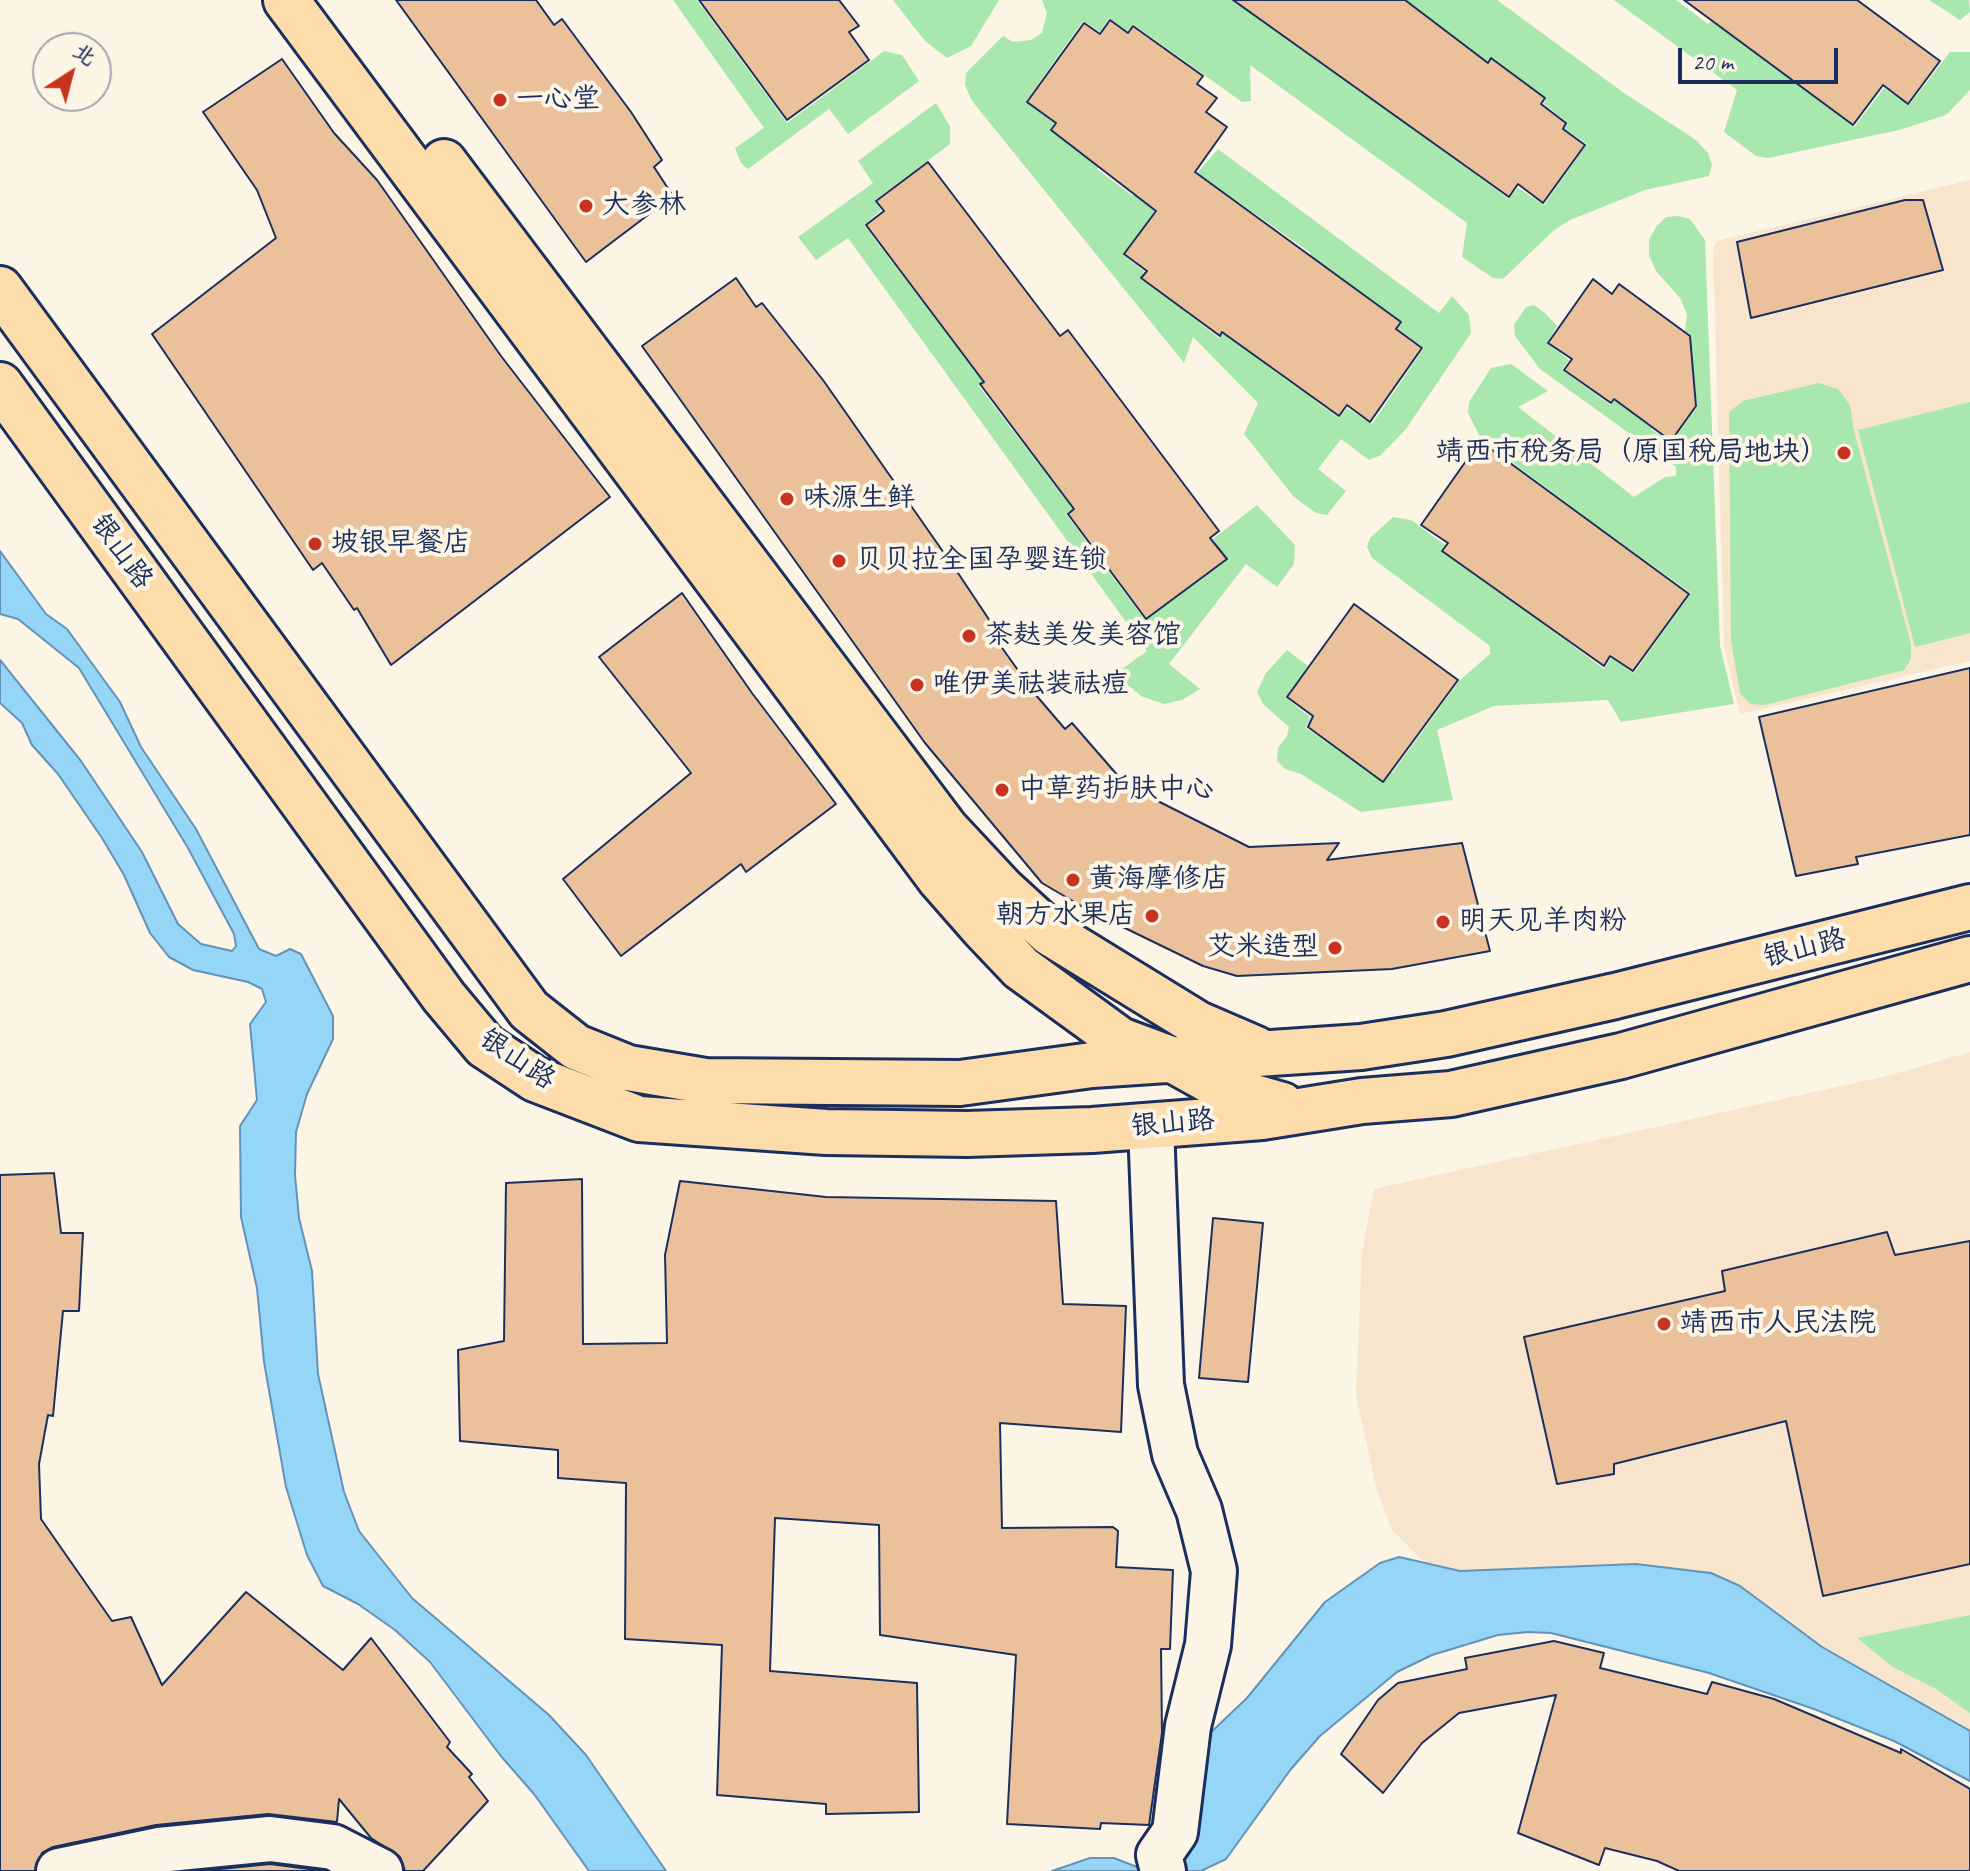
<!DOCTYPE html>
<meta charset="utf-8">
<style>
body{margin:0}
#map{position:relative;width:1970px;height:1871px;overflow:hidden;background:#fcf5e5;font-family:Caveat,"LXGW WenKai TC",sans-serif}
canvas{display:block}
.north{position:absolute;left:32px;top:32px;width:80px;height:80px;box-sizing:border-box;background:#fcf5e5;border:2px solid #a2a6af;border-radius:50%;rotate:36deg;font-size:22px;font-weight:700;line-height:32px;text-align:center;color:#1b2f5e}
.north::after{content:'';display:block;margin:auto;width:28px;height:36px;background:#c8321e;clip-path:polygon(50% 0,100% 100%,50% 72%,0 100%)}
.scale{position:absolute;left:1678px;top:48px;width:160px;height:36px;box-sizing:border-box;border:4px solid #1b2f5e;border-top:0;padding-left:10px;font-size:24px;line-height:28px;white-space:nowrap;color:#1b2f5e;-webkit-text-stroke:6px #fcf5e5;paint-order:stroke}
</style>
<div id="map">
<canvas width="1970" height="1871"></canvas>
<div class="north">北</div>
<div class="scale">20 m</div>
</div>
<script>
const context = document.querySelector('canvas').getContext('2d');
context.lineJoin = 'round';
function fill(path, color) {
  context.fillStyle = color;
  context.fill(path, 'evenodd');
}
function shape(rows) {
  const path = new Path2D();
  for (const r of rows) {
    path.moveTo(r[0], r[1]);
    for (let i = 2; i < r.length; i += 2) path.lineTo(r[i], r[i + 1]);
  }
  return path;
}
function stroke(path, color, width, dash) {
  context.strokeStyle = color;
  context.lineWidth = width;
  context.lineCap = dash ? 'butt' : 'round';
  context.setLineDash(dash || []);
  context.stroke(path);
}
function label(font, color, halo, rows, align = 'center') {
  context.font = font + ' Caveat,"LXGW WenKai TC",sans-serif';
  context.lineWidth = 8;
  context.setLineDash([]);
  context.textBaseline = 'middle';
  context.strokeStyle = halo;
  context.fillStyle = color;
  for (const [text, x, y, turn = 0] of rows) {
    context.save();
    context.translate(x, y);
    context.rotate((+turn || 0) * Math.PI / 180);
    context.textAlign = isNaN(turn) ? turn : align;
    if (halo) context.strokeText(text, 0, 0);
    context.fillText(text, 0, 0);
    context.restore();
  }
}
fill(shape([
 [1970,180,1970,661,1740,714,1724,646,1713,248,1717,241],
 [1970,1052,1970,1731,1822,1647,1740,1586,1711,1573,1636,1564,1460,1571,1426,1564,1392,1530,1377,1490,1356,1395,1362,1253,1374,1189,1887,1076]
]), '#f7e5ce');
fill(shape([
 [673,0,697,0,787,123,884,51,902,55,919,81,848,134,829,109,748,169,741,163,735,148,764,128],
 [893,0,999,0,971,46,947,58,925,41],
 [1042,0,1255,0,1261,5,1257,18,1363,94,1368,85,1416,118,1411,128,1509,199,1518,188,1544,205,1587,144,1565,129,1567,122,1544,104,1546,98,1491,57,1485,63,1427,46,1442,27,1406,0,1497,0,1624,93,1696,140,1708,153,1712,165,1709,176,1645,190,1570,220,1553,231,1503,279,1493,278,1462,257,1467,223,1250,65,1251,101,1242,102,1133,24,1127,31,1109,18,1100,32,1083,21,1026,101,1054,123,1050,129,1084,155,1104,159,1097,169,1133,196,1140,187,1160,203,1123,255,1144,271,1140,279,1175,304,1181,297,1188,302,1183,310,1219,338,1227,329,1271,361,1267,366,1299,389,1304,382,1318,392,1314,400,1339,418,1347,408,1372,424,1424,348,1398,329,1402,322,1312,258,1285,293,1311,253,1197,173,1218,149,1439,313,1452,296,1469,315,1471,333,1406,429,1381,455,1369,460,1341,439,1318,469,1346,491,1327,515,1316,513,1294,497,1244,434,1258,403,1193,337,1184,363,972,101,965,85,966,73,1003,36,1013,42,1031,40,1042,33,1047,13],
 [1614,0,1676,0,1708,24,1716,16,1854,127,1884,88,1909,105,1950,52,1970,52,1970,90,1946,115,1899,130,1768,158,1756,156,1724,132,1737,90],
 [1929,0,1969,0,1970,12,1960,20],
 [936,103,950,126,950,144,875,200,881,210,864,225,966,359,989,342,1005,363,978,385,1057,488,1085,467,1100,488,1066,514,1145,620,1227,560,1213,539,1257,505,1295,545,1294,564,1277,587,1246,564,1169,664,1200,689,1182,700,1164,704,1141,696,1115,674,1147,651,848,238,816,260,798,237,873,183,858,161],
 [1678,216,1690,219,1705,240,1720,646,1734,704,1621,722,1608,700,1494,706,1437,730,1453,800,1361,812,1301,774,1285,769,1277,761,1278,748,1287,736,1289,727,1263,704,1257,692,1266,673,1287,650,1308,666,1286,698,1310,717,1306,728,1362,767,1370,758,1392,773,1460,680,1490,654,1490,646,1372,558,1367,547,1370,538,1393,517,1411,520,1445,545,1441,551,1500,593,1508,583,1553,616,1546,626,1604,669,1611,658,1634,673,1691,593,1589,520,1564,541,1583,515,1481,439,1468,413,1469,402,1491,368,1511,364,1548,391,1518,407,1634,497,1665,477,1676,476,1676,467,1540,369,1515,336,1514,325,1526,307,1534,305,1545,313,1557,326,1547,343,1569,360,1562,370,1611,405,1619,395,1656,422,1651,429,1671,443,1697,407,1692,349,1680,339,1685,331,1687,314,1680,298,1656,271,1649,255,1649,240,1656,227,1666,217],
 [1819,383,1838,389,1850,405,1854,431,1911,644,1911,659,1904,670,1764,705,1750,704,1740,693,1731,641,1729,412,1743,401],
 [1970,402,1970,633,1915,647,1858,430],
 [1970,1615,1970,1713,1936,1689,1893,1667,1857,1638]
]), '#a8e7ae');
const water = shape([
 [0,551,46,614,67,629,120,702,141,747,196,829,259,949,276,956,290,949,301,954,333,1016,333,1039,307,1094,296,1132,295,1175,299,1218,312,1271,318,1374,344,1492,359,1531,412,1598,549,1715,586,1755,666,1871,589,1871,534,1794,500,1755,430,1662,395,1630,358,1604,323,1586,307,1555,286,1487,264,1362,257,1288,241,1217,240,1126,257,1100,250,1024,266,1002,262,989,248,982,193,970,169,957,150,933,124,875,102,838,58,774,32,745,22,723,0,703,0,660,81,761,142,852,178,924,201,944,232,951,236,946,234,934,188,848,79,668,18,619,0,614,0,551],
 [1399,1557,1460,1571,1636,1564,1711,1573,1740,1586,1822,1647,1970,1731,1970,1781,1894,1741,1814,1709,1709,1673,1551,1633,1528,1632,1498,1635,1432,1655,1397,1672,1320,1736,1291,1769,1226,1859,1201,1871,1175,1871,1206,1737,1247,1698,1325,1602,1380,1563,1399,1557],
 [1090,1858,1114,1858,1147,1871,1052,1871,1090,1858]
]);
fill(water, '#95d5f6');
stroke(water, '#6493b9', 2);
const building = shape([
 [396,0,536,0,554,25,562,19,631,112,662,160,654,167,673,196,586,262,396,0],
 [699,0,839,0,859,26,849,32,869,60,787,120,699,0],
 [1233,0,1405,0,1488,63,1491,58,1545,98,1541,104,1566,123,1563,129,1585,145,1543,203,1518,184,1509,197,1233,0],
 [1684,0,1857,0,1940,61,1908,104,1883,85,1853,125,1684,0],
 [1110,20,1128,33,1133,26,1203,76,1197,84,1217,98,1206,112,1227,127,1195,172,1401,322,1396,329,1422,348,1370,422,1347,405,1339,416,1222,332,1220,336,1141,278,1147,271,1124,254,1156,211,1051,130,1056,123,1027,102,1084,23,1100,34,1110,20],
 [282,59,334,133,377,180,501,356,610,497,391,665,357,608,354,610,322,563,313,570,152,334,276,238,257,190,203,112,282,59],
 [928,162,1060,336,1068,330,1219,531,1210,538,1227,559,1146,619,1068,514,1074,509,980,384,984,382,866,225,884,211,876,201,928,162],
 [1905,200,1923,200,1943,270,1751,318,1737,242,1905,200],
 [736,278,756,307,762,303,823,380,958,573,990,621,985,624,1035,694,1065,729,1072,723,1126,785,1249,847,1339,843,1327,860,1462,843,1490,951,1392,969,1237,976,1203,966,1088,910,1042,883,925,743,642,346,736,278],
 [1593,279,1612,294,1619,284,1690,336,1696,406,1671,441,1614,399,1611,403,1564,370,1572,359,1548,343,1593,279],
 [1480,441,1689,594,1633,671,1610,656,1604,666,1442,551,1448,543,1421,525,1480,441],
 [682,593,752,693,836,804,746,872,741,864,621,956,563,879,691,773,599,657,682,593],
 [1354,604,1458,680,1383,782,1308,727,1313,716,1287,697,1354,604],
 [1970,668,1970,835,1856,857,1858,864,1796,876,1759,717,1970,668],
 [54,1173,61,1233,83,1233,79,1311,63,1311,53,1416,48,1415,39,1464,41,1519,112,1621,131,1617,162,1685,246,1592,343,1670,371,1638,450,1742,447,1747,472,1774,469,1777,488,1801,423,1871,405,1871,400,1857,371,1838,339,1799,337,1822,268,1814,156,1825,53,1847,42,1853,35,1871,0,1871,0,1175,54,1173],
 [582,1179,583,1344,667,1343,665,1255,680,1181,826,1197,1056,1201,1063,1304,1126,1306,1121,1432,1000,1423,1002,1528,1113,1527,1118,1531,1116,1567,1173,1570,1170,1649,1161,1649,1162,1733,1149,1825,1101,1823,1100,1829,1007,1824,1016,1655,880,1635,879,1525,775,1518,770,1671,917,1683,919,1812,826,1814,826,1804,717,1795,722,1645,625,1639,626,1483,558,1478,558,1450,460,1441,458,1350,504,1341,506,1183,582,1179],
 [1213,1218,1263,1223,1248,1382,1199,1378,1213,1218],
 [1887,1232,1895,1255,1970,1241,1970,1564,1823,1596,1786,1421,1614,1464,1614,1474,1557,1484,1524,1337,1725,1291,1722,1271,1887,1232],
 [1554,1641,1604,1653,1600,1668,1707,1694,1712,1682,1774,1699,1901,1753,1901,1749,1970,1789,1970,1871,1679,1871,1657,1861,1605,1848,1599,1865,1518,1833,1556,1695,1459,1713,1422,1743,1383,1793,1341,1754,1378,1700,1398,1683,1467,1669,1465,1658,1554,1641],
 [270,1864,324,1871,201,1871,270,1864]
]);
fill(building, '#eac19a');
stroke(building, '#1b2f5e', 2);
const minor = shape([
 [1151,1126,1161,1385,1175,1454,1199,1510,1214,1571,1208,1645,1188,1726,1175,1832,1159,1855,1163,1871],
 [59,1871,159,1850,270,1839,333,1847,380,1871]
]);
const major = shape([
 [286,0,940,879,983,928,1021,968,1120,1040,1171,1059,1225,1089,1282,1105],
 [444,162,946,829,1003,890,1050,933,1198,1024,1256,1049],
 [0,289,529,1010,576,1047,628,1068,705,1081,960,1083,1092,1065,1361,1047,1446,1034,1615,996,1970,907],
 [0,385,444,997,485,1046,535,1079,639,1119,826,1132,967,1134,1092,1130,1262,1117,1362,1101,1451,1094,1621,1056,1970,959]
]);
stroke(minor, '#1b2f5e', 50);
stroke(major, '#1b2f5e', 50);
stroke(minor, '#fcf5e5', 44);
stroke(major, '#fddcac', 44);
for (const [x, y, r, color] of [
 [500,100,8,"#c8321e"],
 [586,206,8,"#c8321e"],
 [1844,453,8,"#c8321e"],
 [787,499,8,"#c8321e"],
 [315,544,8,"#c8321e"],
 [839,561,8,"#c8321e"],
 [969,636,8,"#c8321e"],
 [917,685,8,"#c8321e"],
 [1002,790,8,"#c8321e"],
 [1073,880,8,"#c8321e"],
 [1152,916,8,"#c8321e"],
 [1443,922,8,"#c8321e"],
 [1335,948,8,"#c8321e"],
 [1664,1324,8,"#c8321e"]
]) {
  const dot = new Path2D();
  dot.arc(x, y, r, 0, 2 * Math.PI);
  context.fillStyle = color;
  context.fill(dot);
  stroke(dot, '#fcf5e5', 3);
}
label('28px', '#1b2f5e', '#fcf5e5', [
 ["一心堂",516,100],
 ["大参林",602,206],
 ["靖西市税务局（原国税局地块）",1828,453,"right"],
 ["味源生鲜",803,499],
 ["坡银早餐店",331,544],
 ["贝贝拉全国孕婴连锁",855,561],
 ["茶麸美发美容馆",985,636],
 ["唯伊美祛装祛痘",933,685],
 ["中草药护肤中心",1018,790],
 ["黄海摩修店",1089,880],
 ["朝方水果店",1136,916,"right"],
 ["明天见羊肉粉",1459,922],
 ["艾米造型",1319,948,"right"],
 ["靖西市人民法院",1680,1324]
], 'left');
label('28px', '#1b2f5e', '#fcf5e5', [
 ["银山路",121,552,54],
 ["银山路",1805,949,-14],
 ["银山路",517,1060,34],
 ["银山路",1173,1124,-5]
]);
</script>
